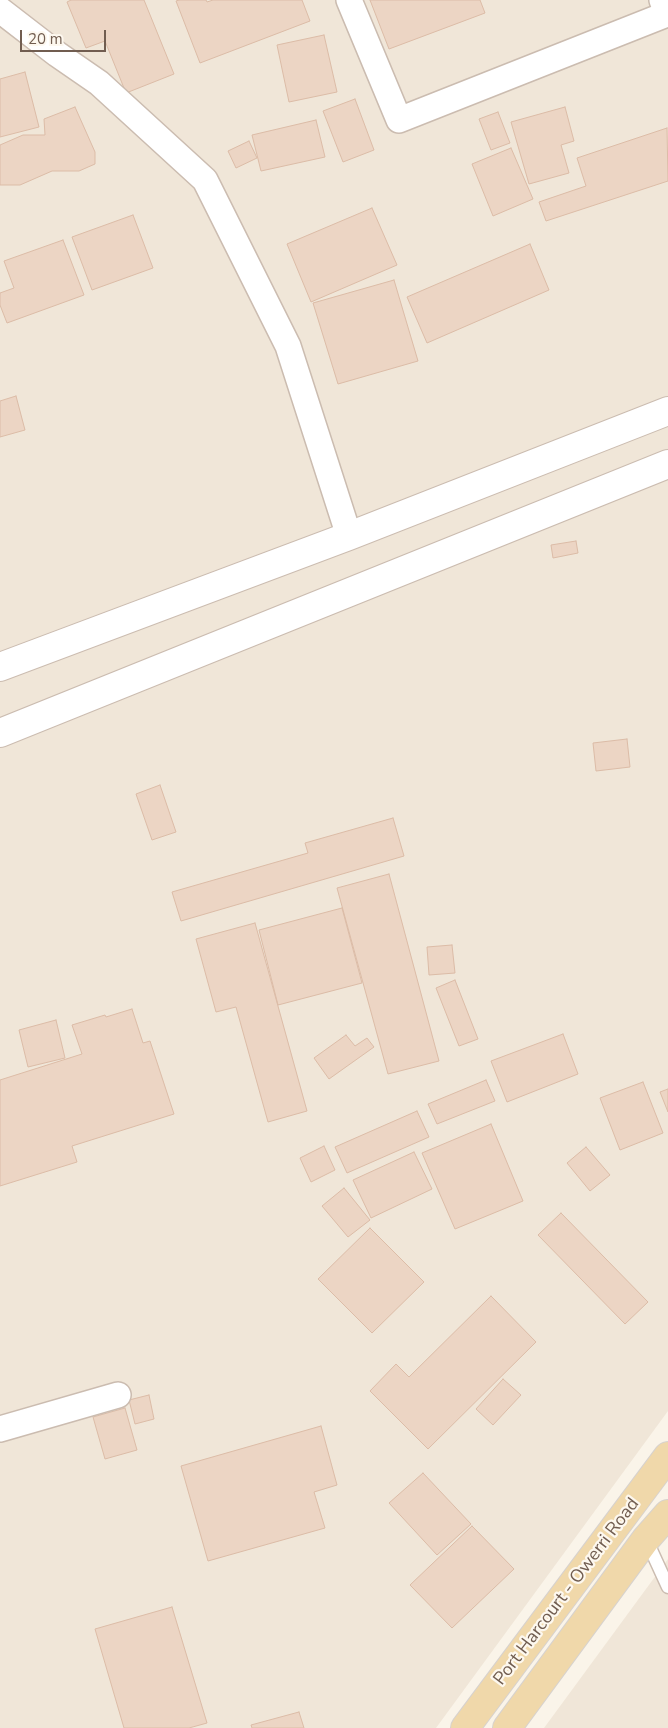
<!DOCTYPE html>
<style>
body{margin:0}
#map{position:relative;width:668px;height:1728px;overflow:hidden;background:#faf4e9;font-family:"Nunito Sans",sans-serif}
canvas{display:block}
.scale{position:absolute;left:20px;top:30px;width:86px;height:22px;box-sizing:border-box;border:2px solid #715d50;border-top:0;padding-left:6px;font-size:15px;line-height:18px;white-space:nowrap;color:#715d50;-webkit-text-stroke:4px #fdf8ef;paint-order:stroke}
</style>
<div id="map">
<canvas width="668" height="1728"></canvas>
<div class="scale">20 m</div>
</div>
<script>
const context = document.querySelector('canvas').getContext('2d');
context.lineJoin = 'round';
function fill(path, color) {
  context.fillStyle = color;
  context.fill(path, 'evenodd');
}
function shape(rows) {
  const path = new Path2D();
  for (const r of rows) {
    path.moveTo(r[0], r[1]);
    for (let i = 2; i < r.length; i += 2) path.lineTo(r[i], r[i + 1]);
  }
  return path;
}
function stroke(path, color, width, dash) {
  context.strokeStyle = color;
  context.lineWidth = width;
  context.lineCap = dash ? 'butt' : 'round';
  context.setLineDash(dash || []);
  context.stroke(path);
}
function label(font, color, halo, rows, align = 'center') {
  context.font = font + ' "Nunito Sans",sans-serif';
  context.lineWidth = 4.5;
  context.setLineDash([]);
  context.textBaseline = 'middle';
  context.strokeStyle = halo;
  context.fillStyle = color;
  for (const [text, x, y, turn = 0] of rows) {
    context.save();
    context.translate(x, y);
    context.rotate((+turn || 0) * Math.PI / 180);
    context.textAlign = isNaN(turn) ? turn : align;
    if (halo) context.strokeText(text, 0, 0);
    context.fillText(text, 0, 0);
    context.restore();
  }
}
fill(shape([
 [0,0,668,0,668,1411,436,1728,0,1728],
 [668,1559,668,1728,544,1728]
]), '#f0e6d8');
const building = shape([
 [71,0,144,0,174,74,126,93,105,41,86,48,67,2,71,0],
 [179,0,206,0,207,2,213,0,302,0,310,21,200,63,176,1,179,0],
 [370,0,480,0,485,13,389,49,370,0],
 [324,35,337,92,289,102,277,45,324,35],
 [25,72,39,127,0,137,0,79,25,72],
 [355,99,374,150,343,162,323,111,355,99],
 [75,107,95,152,95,164,79,171,52,171,20,185,0,185,0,145,23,135,45,135,44,119,75,107],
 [565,107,574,141,561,145,569,173,529,184,511,122,565,107],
 [498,112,510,143,491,150,479,119,498,112],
 [316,120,325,157,261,171,252,135,316,120],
 [667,128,668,181,546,221,539,202,586,186,577,158,667,128],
 [249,141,257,158,236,168,228,151,249,141],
 [511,148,533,199,493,216,472,164,511,148],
 [372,208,397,265,311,302,287,244,372,208],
 [133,215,153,268,92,290,72,237,133,215],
 [63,240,84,295,7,323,0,305,0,293,14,288,4,261,63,240],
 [530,244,549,290,427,343,407,297,530,244],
 [394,280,418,361,338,384,313,303,394,280],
 [16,396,25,430,0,437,0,401,16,396],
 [576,541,578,553,553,558,551,545,576,541],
 [627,739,630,767,596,771,593,743,627,739],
 [160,785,176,832,152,840,136,794,160,785],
 [393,818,404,856,181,921,172,892,308,853,305,843,393,818],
 [389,874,439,1061,388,1074,337,888,389,874],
 [342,908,362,983,278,1005,259,930,342,908],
 [255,923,307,1111,268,1122,236,1007,216,1012,196,939,255,923],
 [452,945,455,973,429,975,427,947,452,945],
 [455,980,478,1039,459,1046,436,988,455,980],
 [132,1009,143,1043,150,1041,174,1114,72,1146,77,1162,0,1186,0,1080,82,1054,72,1025,105,1015,106,1017,132,1009],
 [56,1020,65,1058,28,1067,19,1030,56,1020],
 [563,1034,578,1074,507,1102,491,1061,563,1034],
 [346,1035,355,1046,367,1038,374,1047,329,1079,314,1058,346,1035],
 [486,1080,495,1101,437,1124,428,1104,486,1080],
 [643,1082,663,1133,620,1150,600,1098,643,1082],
 [668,1089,668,1112,660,1092,668,1089],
 [417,1111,429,1137,347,1173,335,1147,417,1111],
 [491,1124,523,1201,455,1229,422,1153,491,1124],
 [324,1146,335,1170,311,1182,300,1158,324,1146],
 [586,1147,610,1175,590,1191,567,1163,586,1147],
 [414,1152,432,1189,371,1218,353,1180,414,1152],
 [344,1188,370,1220,348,1237,322,1206,344,1188],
 [561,1213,648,1302,625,1324,538,1235,561,1213],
 [370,1228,424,1282,372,1333,318,1279,370,1228],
 [491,1296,536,1342,428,1449,370,1391,396,1364,409,1377,491,1296],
 [503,1379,521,1395,493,1425,476,1409,503,1379],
 [149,1395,154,1419,135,1424,129,1400,149,1395],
 [125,1408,137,1450,105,1459,93,1417,125,1408],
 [321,1426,337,1485,314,1492,325,1528,208,1561,181,1466,321,1426],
 [423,1473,471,1524,437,1555,389,1503,423,1473],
 [472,1526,514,1569,452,1628,410,1585,472,1526],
 [172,1607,207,1723,189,1728,124,1728,95,1629,172,1607],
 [299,1712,304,1728,252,1728,251,1725,299,1712]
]);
fill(building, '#ecd5c4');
stroke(building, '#dcbca7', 1);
const service = shape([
 [646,1539,668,1587]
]);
const minor = shape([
 [349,0,399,120,667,14,662,0],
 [0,10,57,54,99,83,205,180,288,346,349,536],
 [0,1429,118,1395]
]);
const tertiary = shape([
 [0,667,349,536,668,411],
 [0,733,668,464]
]);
const primary = shape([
 [465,1728,668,1456],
 [507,1728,646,1539,668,1514]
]);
stroke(service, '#cbbcb0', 15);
stroke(minor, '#cbbcb0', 28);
stroke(tertiary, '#cbbcb0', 30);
stroke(primary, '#d7d2ce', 30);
stroke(service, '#fff', 12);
stroke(minor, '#fff', 25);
stroke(tertiary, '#fff', 28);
stroke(primary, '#f0d8aa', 28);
label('18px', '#715d50', '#fdf8ef', [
 ["Port Harcourt - Owerri Road",567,1592,-53]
]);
</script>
